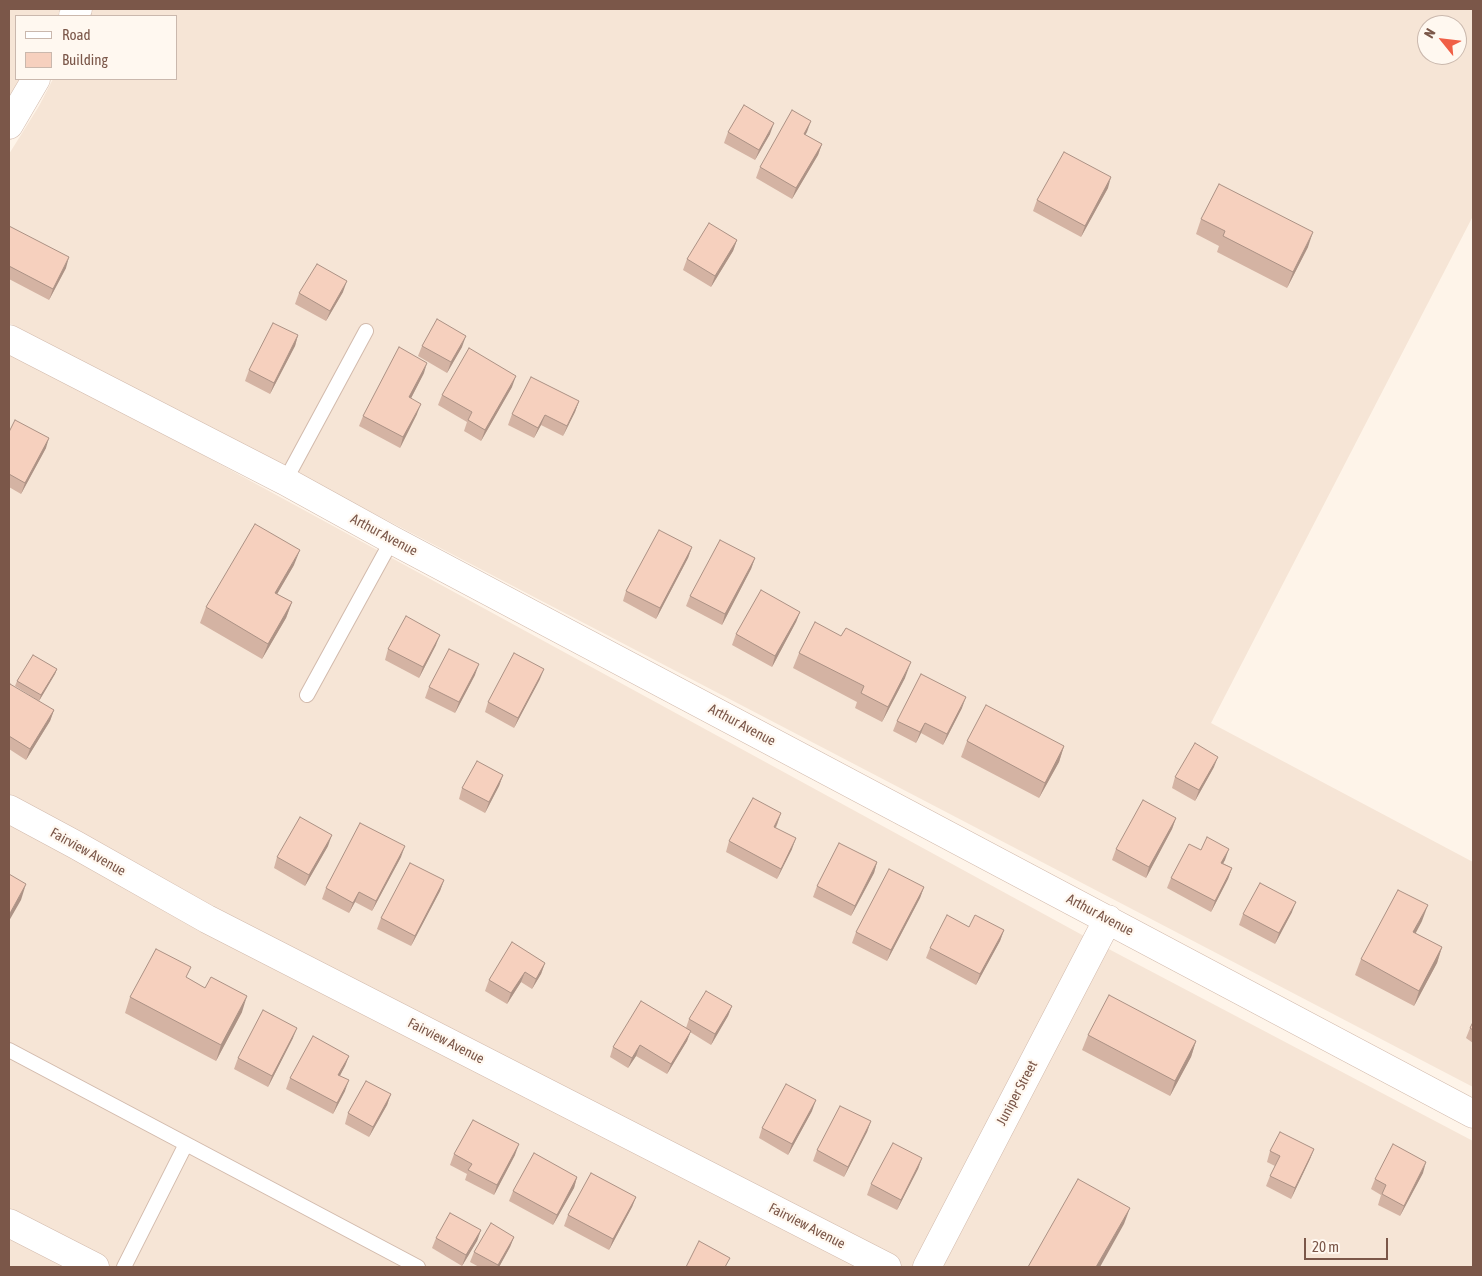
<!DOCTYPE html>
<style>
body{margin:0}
#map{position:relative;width:1482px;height:1276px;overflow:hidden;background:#fef4e9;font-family:"Asap Condensed",sans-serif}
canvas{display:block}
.frame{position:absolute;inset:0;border:10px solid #7b5749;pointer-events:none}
.legend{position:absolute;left:15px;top:15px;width:162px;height:65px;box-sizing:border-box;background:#fff8f0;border:1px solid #cab8ad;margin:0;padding:6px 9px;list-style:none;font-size:15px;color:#7b5749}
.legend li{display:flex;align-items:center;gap:10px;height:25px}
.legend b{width:25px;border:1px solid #cab8ad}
.north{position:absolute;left:1417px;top:15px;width:50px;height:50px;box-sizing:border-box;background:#fff8f0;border:1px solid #cab8ad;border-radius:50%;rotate:299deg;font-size:14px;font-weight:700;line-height:20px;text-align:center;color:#7b5749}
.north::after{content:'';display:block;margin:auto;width:18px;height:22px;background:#f05f46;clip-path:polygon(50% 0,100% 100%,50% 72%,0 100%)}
.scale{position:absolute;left:1304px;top:1238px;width:84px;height:22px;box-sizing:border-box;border:2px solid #7b5749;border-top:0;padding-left:6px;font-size:15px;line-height:18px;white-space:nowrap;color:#7b5749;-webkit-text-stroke:4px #fff8f0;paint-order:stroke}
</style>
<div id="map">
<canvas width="1482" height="1276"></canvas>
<div class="frame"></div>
<ul class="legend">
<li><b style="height:6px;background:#fff"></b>Road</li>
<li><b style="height:14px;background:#f6d0be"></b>Building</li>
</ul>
<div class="north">N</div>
<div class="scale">20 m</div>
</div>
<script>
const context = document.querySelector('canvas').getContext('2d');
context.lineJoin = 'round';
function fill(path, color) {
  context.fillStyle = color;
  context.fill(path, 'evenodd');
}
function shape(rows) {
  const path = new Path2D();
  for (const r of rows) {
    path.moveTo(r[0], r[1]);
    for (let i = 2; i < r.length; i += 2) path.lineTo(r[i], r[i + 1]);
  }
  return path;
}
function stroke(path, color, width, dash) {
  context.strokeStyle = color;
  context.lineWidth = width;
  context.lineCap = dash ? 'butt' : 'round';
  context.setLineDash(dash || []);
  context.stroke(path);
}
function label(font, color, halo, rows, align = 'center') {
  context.font = font + ' "Asap Condensed",sans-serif';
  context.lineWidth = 4.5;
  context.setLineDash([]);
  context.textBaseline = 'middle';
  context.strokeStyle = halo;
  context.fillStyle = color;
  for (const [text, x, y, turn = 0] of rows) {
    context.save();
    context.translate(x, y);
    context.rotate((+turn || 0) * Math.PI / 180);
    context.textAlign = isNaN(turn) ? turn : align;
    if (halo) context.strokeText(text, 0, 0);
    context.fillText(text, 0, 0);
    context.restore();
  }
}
fill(shape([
 [9,9,64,9,59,16,16,16,16,79,23,79,9,104],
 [90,9,1473,9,1473,216,1211,723,1473,862,1473,1087,9,323,9,154,39,106,53,79,176,79,176,16,86,16],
 [1427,25,1457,25,1457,55,1427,55],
 [9,349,1084,936,1473,1141,1473,1267,9,1267]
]), '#f6e5d6');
const service = shape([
 [285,481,366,331],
 [307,695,392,540],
 [9,1050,418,1267],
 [124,1267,186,1144]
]);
const minor = shape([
 [73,16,78,9],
 [9,125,36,79],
 [9,339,285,481,392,540,1473,1114],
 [9,809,76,845,207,919,887,1267],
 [9,1223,95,1267],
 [927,1267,1108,919]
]);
stroke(service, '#d2baac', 16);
stroke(minor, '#d2baac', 29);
stroke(service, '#fff', 14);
stroke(minor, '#fff', 28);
fill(shape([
 [811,121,805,135,822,144,818,155,792,199,756,178,760,167],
 [728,132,770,134,755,160,724,143],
 [1108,188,1081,237,1033,211,1037,200],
 [1201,219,1308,247,1287,288,1217,252,1219,246,1196,234],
 [9,226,66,268,49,300,9,279],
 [737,240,733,251,711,287,683,270,687,259],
 [343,292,326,321,295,304,299,293],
 [298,335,295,346,270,394,245,381,249,370],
 [422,346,462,347,447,373,418,356],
 [424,373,411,398,417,414,400,448,359,426,363,416],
 [512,387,481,441,464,431,467,422,438,405,442,395],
 [579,401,575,412,563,436,541,425,534,438,508,425,512,414],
 [9,432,46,448,21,494,9,487],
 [692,547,688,558,656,619,623,601,626,591],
 [755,558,751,569,722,625,686,606,690,596],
 [294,565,277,594,292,602,286,618,262,659,200,623,206,607],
 [800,612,796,622,772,667,732,645,736,634],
 [436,645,419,678,385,660,388,649],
 [799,653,905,678,882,722,855,708,857,702,793,668],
 [57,669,55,674,39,701,15,686,17,681],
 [475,675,455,713,425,698,429,687],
 [540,679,514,728,485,712,488,702],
 [9,686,54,710,50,721,26,760,9,749],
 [962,708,943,745,921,733,916,743,893,731,897,721],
 [967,741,1064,746,1059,762,1039,798,961,757],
 [1214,767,1195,801,1172,788,1175,777],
 [503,775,499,786,485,813,459,799,462,788],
 [781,813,776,828,792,849,777,879,726,852,729,841],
 [1176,818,1172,829,1146,878,1112,860,1116,849],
 [328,846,305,886,274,868,277,857],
 [1201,850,1225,860,1223,863,1232,868,1228,879,1211,912,1167,888,1171,878],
 [401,857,372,911,355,902,349,913,322,899,326,888],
 [877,862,874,873,851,916,813,897,817,886],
 [444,880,440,891,411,946,377,929,381,918],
 [924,887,920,898,887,961,852,943,856,932],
 [1292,912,1275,944,1239,925,1243,914],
 [1422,921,1415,933,1442,947,1437,963,1414,1006,1355,975,1361,959],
 [969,927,1004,930,1000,941,976,985,926,958,930,948],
 [545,963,541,974,532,989,521,982,507,1004,485,991,489,980],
 [187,978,205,988,242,1012,216,1061,125,1013,130,997],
 [732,1006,728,1016,711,1045,690,1032,687,1041,667,1074,636,1056,628,1068,610,1057,613,1047,686,1028,689,1019],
 [1473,1022,1473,1043,1466,1038,1470,1028],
 [1088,1035,1196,1041,1191,1057,1170,1096,1082,1050],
 [293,1038,268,1087,234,1069,238,1058],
 [349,1056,345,1066,340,1075,345,1091,333,1114,286,1089,290,1078],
 [391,1094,387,1105,369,1137,345,1124,348,1113],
 [812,1111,788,1155,759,1138,762,1128],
 [871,1121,867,1132,844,1177,813,1161,817,1150],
 [1314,1149,1310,1159,1291,1199,1266,1186,1270,1176,1275,1166,1267,1162,1270,1151],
 [454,1154,515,1155,494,1195,465,1180,467,1174,450,1165],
 [922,1158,918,1169,897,1210,867,1195,871,1184],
 [1423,1173,1400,1216,1378,1205,1381,1195,1371,1189,1375,1179],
 [577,1177,574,1188,553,1225,509,1201,513,1191],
 [636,1197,632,1207,609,1250,564,1226,568,1215],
 [481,1230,477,1241,462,1266,432,1248,436,1238],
 [514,1237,510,1247,499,1267,479,1267,470,1262,474,1252]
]), '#d4b3a3');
fill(shape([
 [811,121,807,132,800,145,804,134],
 [774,123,770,134,755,160,759,150],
 [822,144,818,155,792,199,796,188],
 [1111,177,1108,188,1081,237,1085,226],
 [1313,232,1308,247,1287,288,1293,272],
 [737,240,733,251,711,287,715,276],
 [69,257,66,268,49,300,53,289],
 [347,281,343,292,326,321,330,311],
 [298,335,295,346,270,394,274,383],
 [466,336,462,347,447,373,451,362],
 [427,363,424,373,406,408,409,397],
 [516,376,512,387,481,441,485,430],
 [579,401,575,412,563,436,567,426],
 [421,404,417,414,400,448,403,437],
 [545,415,541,425,534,438,538,428],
 [49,438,46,448,21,494,25,483],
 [692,547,688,558,656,619,660,608],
 [300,550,294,565,269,608,275,593],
 [755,558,751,569,722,625,725,614],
 [292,602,286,618,262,659,268,644],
 [800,612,796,622,772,667,775,656],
 [440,635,436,645,419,678,423,667],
 [911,662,905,678,882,722,888,707],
 [479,664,475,675,455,713,459,702],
 [57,669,55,674,39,701,41,695],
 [544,669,540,679,514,728,518,718],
 [966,697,962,708,943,745,947,734],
 [54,710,50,721,26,760,30,749],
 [925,723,921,733,916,743,920,732],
 [1064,746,1059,762,1039,798,1045,783],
 [1218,757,1214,767,1195,801,1199,790],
 [503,775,499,786,485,813,489,802],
 [781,813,777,824,770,838,774,827],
 [1176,818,1172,829,1146,878,1149,867],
 [332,835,328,846,305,886,309,875],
 [796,838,792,849,777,879,781,869],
 [405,846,401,857,372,911,376,901],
 [1229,849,1225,860,1218,873,1221,863],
 [877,862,874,873,851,916,855,906],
 [1232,868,1228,879,1211,912,1215,901],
 [444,880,440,891,411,946,415,936],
 [26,884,21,900,9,921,9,915],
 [924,887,920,898,887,961,891,950],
 [359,892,355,902,349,913,353,903],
 [1296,902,1292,912,1275,944,1279,933],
 [1428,905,1422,921,1408,948,1413,932],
 [1004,930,1000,941,976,985,980,974],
 [1442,947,1437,963,1414,1006,1419,991],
 [545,963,541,974,532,989,536,979],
 [525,972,521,982,507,1004,511,993],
 [247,996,242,1012,216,1061,221,1045],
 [732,1006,728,1016,711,1045,715,1034],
 [297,1028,293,1038,268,1087,272,1076],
 [691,1031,687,1041,667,1074,671,1064],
 [1196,1041,1191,1057,1170,1096,1175,1081],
 [640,1045,636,1056,628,1068,632,1058],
 [349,1056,345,1066,335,1085,338,1075],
 [349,1080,345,1091,333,1114,337,1103],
 [391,1094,387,1105,369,1137,373,1127],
 [816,1100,812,1111,788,1155,792,1144],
 [871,1121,867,1132,844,1177,848,1167],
 [519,1144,515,1155,494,1195,497,1185],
 [1314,1149,1310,1159,1291,1199,1295,1188],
 [922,1158,918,1169,897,1210,901,1200],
 [1426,1162,1423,1173,1400,1216,1404,1206],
 [577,1177,574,1188,553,1225,557,1215],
 [636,1197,632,1207,609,1250,613,1239],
 [1130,1208,1124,1224,1100,1267,1096,1267],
 [481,1230,477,1241,462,1266,466,1255],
 [514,1237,510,1247,499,1267,497,1267]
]), '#ac9285');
const building = shape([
 [744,105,774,123,759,150,728,132,744,105],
 [792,110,811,121,804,134,822,144,796,188,760,167,792,110],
 [1064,152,1111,177,1085,226,1037,200,1064,152],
 [1219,184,1313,232,1293,272,1223,236,1225,231,1201,219,1219,184],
 [709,223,737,240,715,276,687,259,709,223],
 [9,226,69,257,53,289,9,266,9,226],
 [317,264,347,281,330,311,299,293,317,264],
 [437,319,466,336,451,362,422,346,437,319],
 [273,323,298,335,274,383,249,370,273,323],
 [399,347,427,363,409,397,421,404,403,437,363,416,399,347],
 [469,348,516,376,485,430,468,420,472,412,442,395,469,348],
 [531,377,579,401,567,426,545,415,538,428,512,414,531,377],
 [15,420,49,438,25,483,9,474,9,432,15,420],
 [255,524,300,550,275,593,292,602,268,644,206,607,255,524],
 [659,530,692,547,660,608,626,591,659,530],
 [720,540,755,558,725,614,690,596,720,540],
 [761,590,800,612,775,656,736,634,761,590],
 [406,616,440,635,423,667,388,649,406,616],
 [815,622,841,636,846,628,911,662,888,707,861,693,864,686,799,653,815,622],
 [449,649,479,664,459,702,429,687,449,649],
 [514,653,544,669,518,718,488,702,514,653],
 [33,655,57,669,41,695,17,681,33,655],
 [921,674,966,697,947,734,925,723,920,732,897,721,921,674],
 [10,684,54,710,30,749,9,736,9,686,10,684],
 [986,705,1064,746,1045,783,967,741,986,705],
 [1195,743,1218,757,1199,790,1175,777,1195,743],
 [477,761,503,775,489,802,462,788,477,761],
 [753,798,781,813,774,827,796,838,781,869,729,841,753,798],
 [1143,800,1176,818,1149,867,1116,849,1143,800],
 [300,817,332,835,309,875,277,857,300,817],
 [360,823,405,846,376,901,359,892,353,903,326,888,360,823],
 [1207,837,1229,849,1221,863,1232,868,1215,901,1171,878,1189,844,1201,850,1207,837],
 [839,843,877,862,855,906,817,886,839,843],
 [410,863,444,880,415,936,381,918,410,863],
 [889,869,924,887,891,950,856,932,889,869],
 [9,874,26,884,9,915,9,874],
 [1260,883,1296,902,1279,933,1243,914,1260,883],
 [1398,890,1428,905,1413,932,1442,947,1419,991,1361,959,1398,890],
 [947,915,969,927,975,915,1004,930,980,974,930,948,947,915],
 [512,942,545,963,536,979,525,972,511,993,489,980,512,942],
 [156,949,191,967,186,977,205,988,211,977,247,996,221,1045,130,997,156,949],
 [706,991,732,1006,715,1034,689,1019,706,991],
 [1109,995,1196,1041,1175,1081,1088,1035,1109,995],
 [641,1001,691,1031,671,1064,640,1045,632,1058,613,1047,641,1001],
 [263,1010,297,1028,272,1076,238,1058,263,1010],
 [1473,1022,1473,1030,1470,1028,1473,1022],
 [313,1036,349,1056,338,1075,349,1080,337,1103,290,1078,313,1036],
 [366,1081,391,1094,373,1127,348,1113,366,1081],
 [786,1084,816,1100,792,1144,762,1128,786,1084],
 [840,1106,871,1121,848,1167,817,1150,840,1106],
 [473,1120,519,1144,497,1185,468,1170,472,1164,454,1154,473,1120],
 [1280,1132,1314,1149,1295,1188,1270,1176,1280,1156,1270,1151,1280,1132],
 [893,1143,922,1158,901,1200,871,1184,893,1143],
 [1393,1144,1426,1162,1404,1206,1382,1194,1386,1185,1375,1179,1393,1144],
 [534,1153,577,1177,557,1215,513,1191,534,1153],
 [591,1173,636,1197,613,1239,568,1215,591,1173],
 [1078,1179,1130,1208,1096,1267,1028,1267,1078,1179],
 [450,1213,481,1230,466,1255,436,1238,450,1213],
 [491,1223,514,1237,498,1265,474,1252,491,1223],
 [699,1241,730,1258,725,1267,686,1267,699,1241]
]);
fill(building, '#f6d0be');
stroke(building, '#ac9285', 1);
label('14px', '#7b5749', '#fff8f0', [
 ["Arthur Avenue",384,535,28],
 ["Arthur Avenue",742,725,28],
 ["Fairview Avenue",88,852,29],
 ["Arthur Avenue",1100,915,28],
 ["Fairview Avenue",446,1041,27],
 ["Juniper Street",1017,1093,-62],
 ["Fairview Avenue",807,1226,27]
]);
</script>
